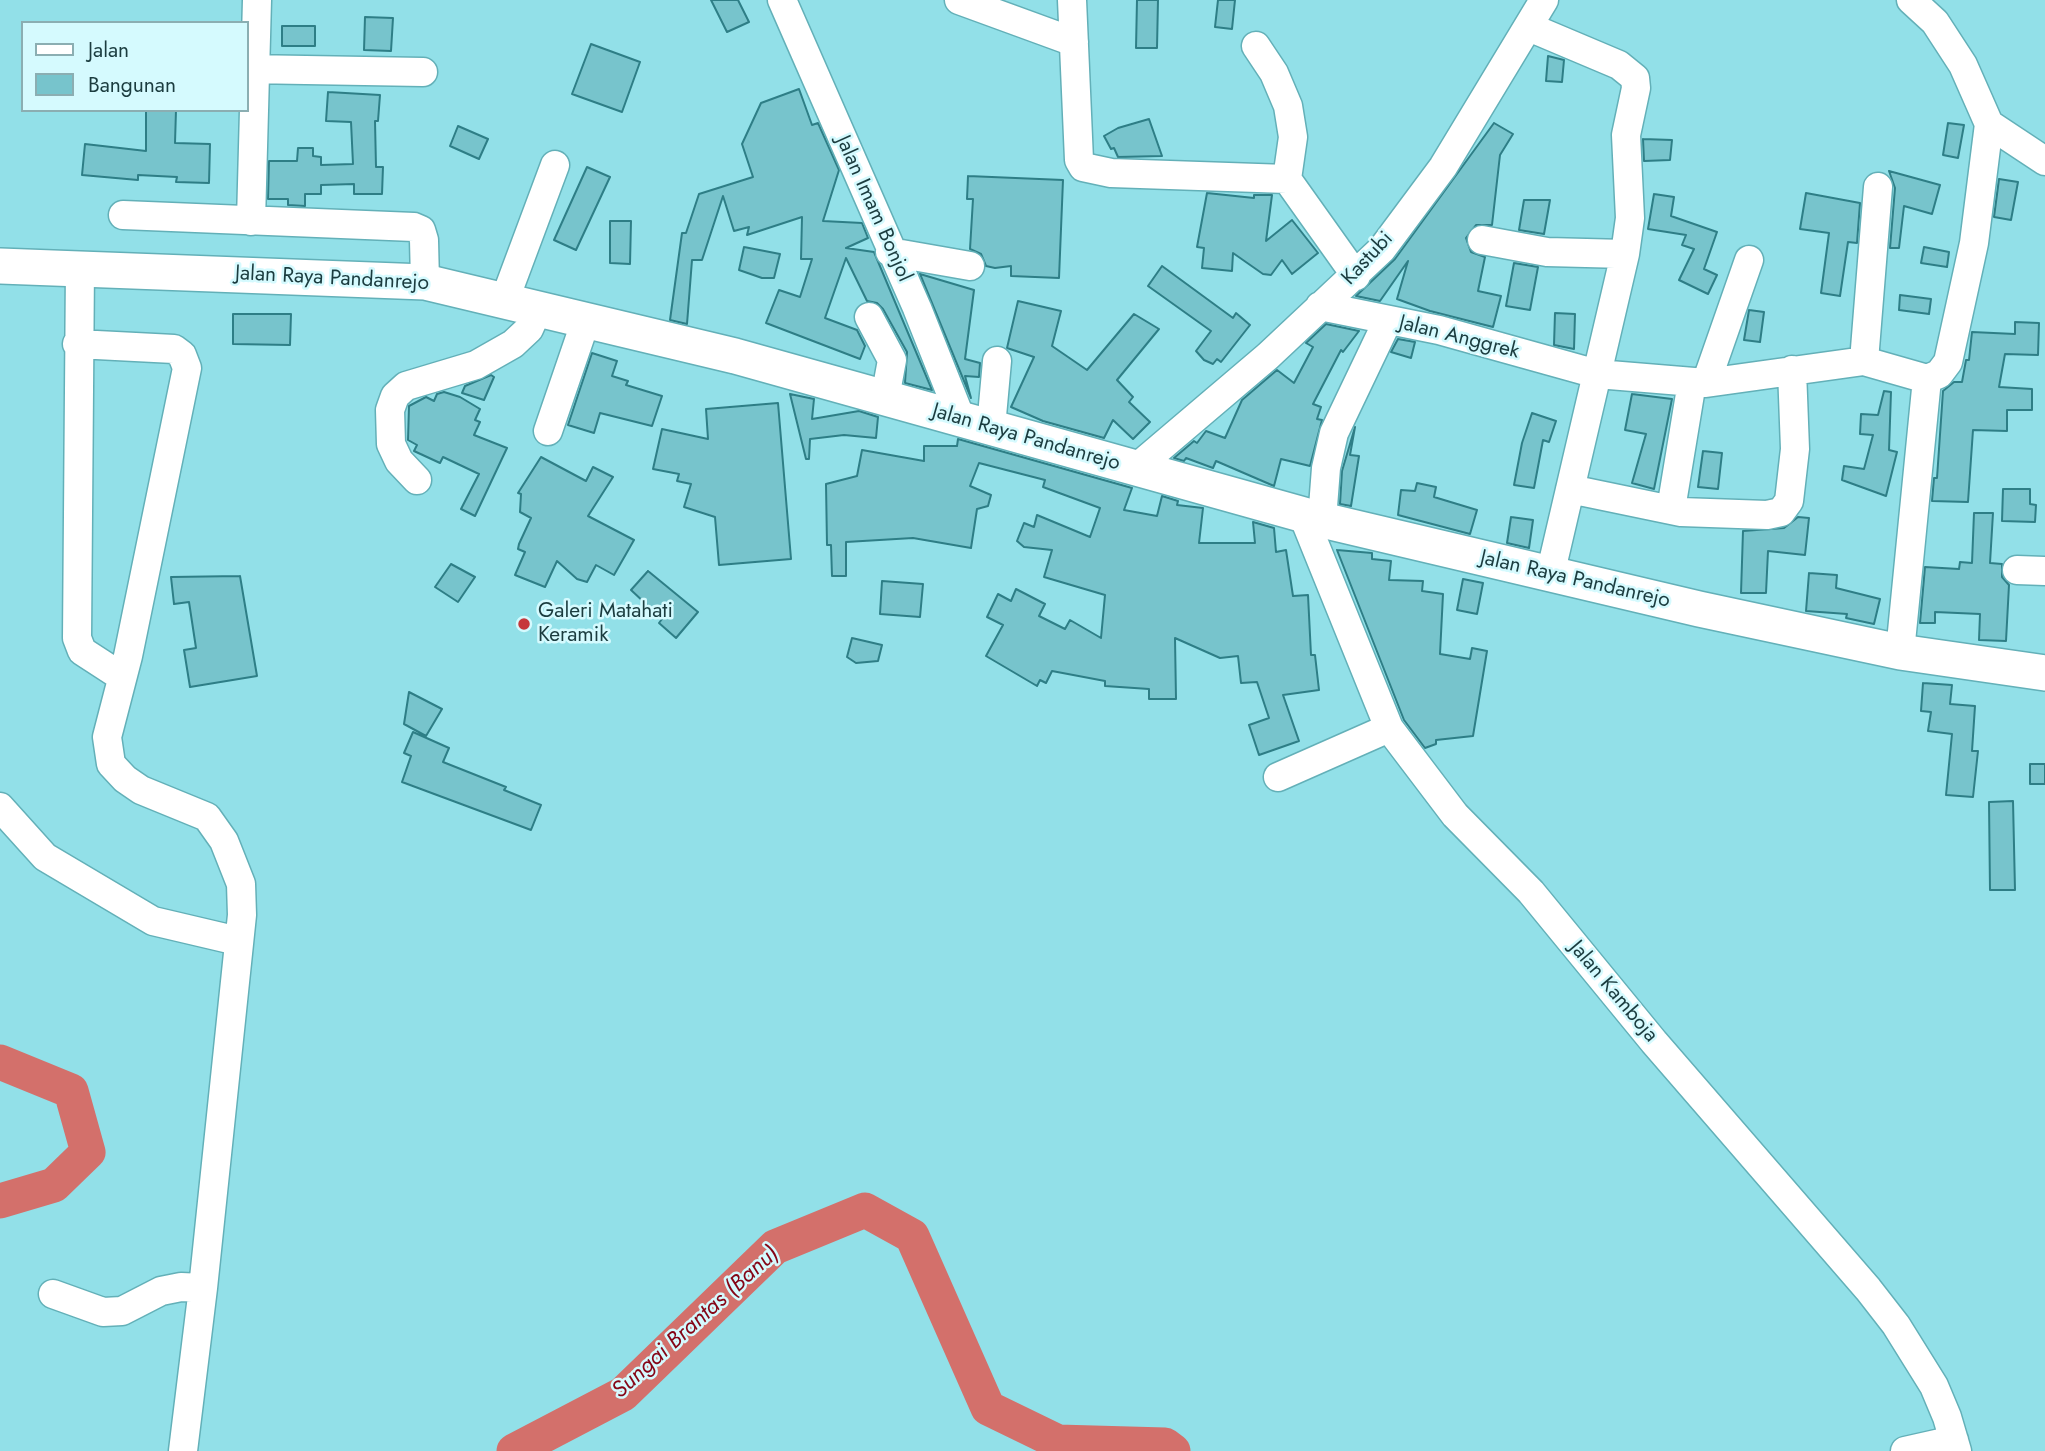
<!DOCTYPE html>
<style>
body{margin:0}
#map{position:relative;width:2045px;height:1451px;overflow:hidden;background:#92e0e8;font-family:Jost,sans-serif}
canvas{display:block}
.legend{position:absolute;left:21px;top:21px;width:228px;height:91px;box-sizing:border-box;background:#d5fafe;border:2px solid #8baeb2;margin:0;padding:9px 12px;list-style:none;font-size:21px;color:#1b3c3f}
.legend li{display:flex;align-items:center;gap:14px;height:35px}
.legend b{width:35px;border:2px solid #8baeb2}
</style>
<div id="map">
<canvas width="2045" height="1451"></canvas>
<ul class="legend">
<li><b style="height:9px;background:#fff"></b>Jalan</li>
<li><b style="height:19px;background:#77c4cc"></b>Bangunan</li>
</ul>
</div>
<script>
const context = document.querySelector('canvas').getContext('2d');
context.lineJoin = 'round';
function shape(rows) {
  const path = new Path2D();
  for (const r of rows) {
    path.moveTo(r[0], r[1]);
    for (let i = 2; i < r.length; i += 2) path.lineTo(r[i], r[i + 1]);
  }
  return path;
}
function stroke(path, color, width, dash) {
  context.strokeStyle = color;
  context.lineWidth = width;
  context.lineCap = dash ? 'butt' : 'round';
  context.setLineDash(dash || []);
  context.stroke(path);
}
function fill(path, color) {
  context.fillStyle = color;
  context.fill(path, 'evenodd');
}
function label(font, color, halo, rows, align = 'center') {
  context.font = font + ' Jost,sans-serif';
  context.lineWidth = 5;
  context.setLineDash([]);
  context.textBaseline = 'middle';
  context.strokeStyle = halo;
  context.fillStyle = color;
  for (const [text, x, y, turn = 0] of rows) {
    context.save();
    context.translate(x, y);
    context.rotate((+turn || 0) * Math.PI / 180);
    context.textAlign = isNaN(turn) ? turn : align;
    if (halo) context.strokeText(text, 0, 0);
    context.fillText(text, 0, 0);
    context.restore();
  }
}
stroke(shape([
 [0,1062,71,1091,88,1152,54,1185,0,1201],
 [514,1451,623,1394,775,1247,865,1210,912,1236,988,1408,1058,1442,1165,1445,1173,1451]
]), '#d3706b', 35);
const building = shape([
 [711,0,738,0,749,22,727,32,711,0],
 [1137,0,1158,0,1157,48,1136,48,1137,0],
 [1218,0,1235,0,1232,29,1215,27,1218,0],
 [365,17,393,18,391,51,364,50,365,17],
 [282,26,315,26,315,46,282,46,282,26],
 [591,44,640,62,622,112,572,94,591,44],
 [1548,56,1564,60,1562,82,1546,81,1548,56],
 [799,89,812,125,818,123,839,170,823,221,862,223,868,238,846,248,874,252,932,390,905,383,907,352,883,309,877,303,867,301,846,258,825,318,857,330,865,346,860,359,766,323,779,290,800,297,812,259,801,259,802,217,747,235,749,227,734,231,723,196,702,260,692,260,687,324,670,320,682,233,686,233,699,194,753,177,742,144,761,103,799,89],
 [328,92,380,95,378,121,375,121,376,167,383,167,382,194,354,194,354,184,321,185,321,194,305,194,305,206,288,205,288,199,268,199,269,161,297,161,298,148,313,148,313,156,321,157,321,165,353,164,351,122,326,121,328,92],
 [146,110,176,110,175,143,210,144,209,183,176,182,177,177,138,175,138,180,82,175,85,144,146,151,146,110],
 [1149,119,1162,156,1118,157,1114,148,1111,149,1104,136,1118,128,1149,119],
 [1494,123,1513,134,1500,155,1492,225,1476,225,1466,238,1471,252,1485,257,1478,291,1501,296,1493,327,1430,311,1397,299,1408,261,1380,301,1356,296,1395,259,1494,123],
 [1948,123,1964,125,1958,158,1943,155,1948,123],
 [458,126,488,139,479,159,450,146,458,126],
 [1643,139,1672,140,1670,160,1644,161,1643,139],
 [587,167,610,177,576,250,554,240,587,167],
 [1889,171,1940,185,1932,214,1904,206,1899,248,1890,248,1895,188,1889,171],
 [968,176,1063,180,1059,278,1011,276,1011,266,995,268,986,266,981,254,970,249,973,199,967,199,968,176],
 [1999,179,2018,182,2011,220,1994,217,1999,179],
 [1207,193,1254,198,1254,195,1272,195,1266,241,1292,220,1318,253,1292,274,1282,260,1271,275,1263,274,1233,253,1232,271,1202,268,1204,248,1197,247,1207,193],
 [1806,193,1860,203,1857,243,1848,242,1840,296,1821,293,1829,233,1800,229,1806,193],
 [1654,194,1674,197,1671,216,1717,232,1704,269,1717,275,1708,294,1679,280,1694,249,1682,245,1686,235,1648,229,1654,194],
 [1524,200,1550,200,1544,234,1519,230,1524,200],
 [610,221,631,221,630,264,610,263,610,221],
 [744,247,780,254,774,278,762,278,739,270,744,247],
 [1924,247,1949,252,1947,267,1921,263,1924,247],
 [1514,263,1538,267,1530,310,1506,306,1514,263],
 [1162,266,1233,318,1236,313,1250,325,1221,362,1217,359,1213,364,1204,360,1196,351,1211,331,1148,286,1162,266],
 [920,274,974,290,965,359,980,363,979,377,965,376,971,398,920,274],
 [1900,295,1931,299,1929,314,1899,310,1900,295],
 [1018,301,1061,311,1052,346,1087,370,1134,314,1159,329,1117,380,1133,397,1129,402,1150,422,1133,439,1113,420,1104,438,1043,421,1011,407,1034,357,1007,348,1018,301],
 [1749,310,1764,312,1760,342,1744,340,1749,310],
 [1555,313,1575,314,1574,349,1554,345,1555,313],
 [233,314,291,314,290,345,233,344,233,314],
 [2015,322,2039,323,2038,355,2005,354,1999,387,2032,389,2032,410,2007,410,2007,431,1973,430,1968,502,1932,501,1934,478,1937,478,1943,391,1954,382,1962,382,1966,360,1969,360,1972,332,2015,334,2015,322],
 [1326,324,1359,331,1343,352,1341,350,1313,404,1321,407,1317,419,1322,420,1310,466,1281,459,1274,486,1216,461,1213,468,1186,458,1184,461,1174,458,1194,441,1197,443,1206,431,1225,438,1242,400,1277,370,1294,383,1313,347,1306,343,1326,324],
 [1398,339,1415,342,1411,358,1391,352,1398,339],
 [592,353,617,361,612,376,628,381,626,385,662,396,652,426,600,413,594,433,568,425,592,353],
 [491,375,494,377,484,400,462,393,465,386,491,375],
 [1884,391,1891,392,1889,450,1897,452,1886,496,1842,480,1844,466,1864,469,1873,435,1860,434,1861,414,1878,415,1884,391],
 [444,392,460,397,480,409,475,420,480,422,474,435,507,448,475,516,461,509,479,474,443,457,440,463,414,451,417,445,408,440,409,406,426,397,434,401,437,394,444,392],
 [790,394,814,399,812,419,859,411,878,417,876,438,844,435,810,439,809,459,806,459,790,394],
 [1632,394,1672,399,1654,489,1632,483,1646,434,1625,430,1632,394],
 [778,403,791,559,719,565,715,517,684,507,691,484,677,481,679,474,653,469,662,429,708,439,706,409,778,403],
 [1532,413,1556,421,1549,442,1543,440,1534,488,1514,485,1522,443,1532,413],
 [1355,427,1350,455,1359,456,1351,506,1340,504,1342,471,1355,427],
 [958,439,1132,488,1124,510,1157,516,1162,496,1178,501,1177,505,1203,508,1199,543,1255,543,1253,522,1274,528,1276,552,1286,550,1293,596,1308,595,1311,655,1315,655,1319,690,1283,695,1299,741,1259,755,1249,725,1269,718,1257,682,1241,683,1238,656,1220,658,1175,638,1176,699,1149,699,1149,689,1105,686,1105,681,1052,671,1046,683,1040,680,1037,686,986,656,1003,625,987,617,998,594,1011,601,1016,589,1045,604,1039,616,1065,629,1070,620,1101,638,1105,595,1044,577,1052,550,1024,547,1017,541,1024,523,1034,527,1037,515,1090,537,1100,508,1043,487,1045,480,979,463,970,486,991,495,988,506,977,509,971,548,913,538,846,542,846,576,832,576,831,545,827,545,826,484,857,476,862,450,924,461,924,446,957,446,958,439],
 [1703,451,1722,453,1718,489,1698,487,1703,451],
 [541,457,586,481,593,467,613,477,588,516,634,540,614,575,596,565,587,582,577,579,557,561,545,587,515,575,525,552,518,549,519,544,531,518,520,512,521,494,518,493,541,457],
 [1417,483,1436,487,1434,497,1477,510,1470,534,1398,515,1401,490,1415,491,1417,483],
 [2003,489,2030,489,2030,504,2036,505,2035,522,2002,521,2003,489],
 [1974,513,1993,513,1990,563,2002,564,2002,577,2009,585,2006,641,1979,640,1980,614,1935,612,1935,623,1920,623,1925,567,1959,569,1960,562,1972,563,1974,513],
 [1511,517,1533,520,1529,548,1507,543,1511,517],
 [1798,517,1809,518,1805,555,1768,551,1766,593,1741,593,1743,531,1784,528,1798,517],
 [1337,550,1372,553,1372,559,1391,561,1389,580,1423,581,1422,591,1443,594,1440,654,1470,659,1472,648,1487,651,1473,736,1436,740,1436,744,1425,748,1404,720,1337,550],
 [451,564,475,577,458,602,435,587,451,564],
 [648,571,698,612,676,638,659,623,662,619,631,590,648,571],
 [1809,573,1837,575,1836,588,1880,599,1874,624,1846,618,1847,614,1806,611,1809,573],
 [240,576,257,676,190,687,184,650,196,648,189,602,174,604,171,577,240,576],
 [1463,579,1483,583,1477,614,1457,610,1463,579],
 [882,581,923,584,920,617,880,614,882,581],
 [852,638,882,645,878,661,856,663,847,657,852,638],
 [1923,683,1952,685,1950,704,1975,706,1972,751,1978,751,1973,797,1946,795,1952,734,1928,731,1931,712,1921,711,1923,683],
 [409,692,442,709,426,736,404,724,409,692],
 [413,732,449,748,443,762,506,787,504,790,541,805,531,830,402,782,411,756,404,753,413,732],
 [2030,764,2045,764,2045,784,2030,784,2030,764],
 [2013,801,2015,890,1990,890,1989,802,2013,801]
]);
fill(building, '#77c4cc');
stroke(building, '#2e7e86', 2);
const minor = shape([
 [782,0,917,308,961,419],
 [959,0,1074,42],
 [1072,0,1079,160,1083,167,1111,173,1287,179,1356,276],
 [1911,0,1935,22,1963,65,1989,124,2045,161],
 [1529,27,1619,65,1635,78,1636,88,1626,135,1630,218,1625,254],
 [1256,46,1274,73,1288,106,1293,137,1287,179],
 [247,69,423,72],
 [123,215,414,227,421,230,424,240,425,282],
 [251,221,257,0],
 [1482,240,1547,252,1625,254,1550,575],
 [890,252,970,266],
 [80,266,77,638,82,651,122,677],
 [505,299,555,165],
 [1320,306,1439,330,1597,374,1706,383,1864,361,1927,379,1900,652],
 [869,317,892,360,885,398],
 [77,344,174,349,182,355,187,368,128,656,107,737,111,764,125,779,141,790,207,817,224,841,241,884,242,915,203,1288,183,1451],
 [1864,361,1878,187],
 [1927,379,1939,374,1948,362,1974,243,1989,124],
 [1706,383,1749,260],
 [991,427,997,361],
 [548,431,585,323],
 [1135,469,1268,356,1382,249,1443,167,1544,0],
 [417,480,399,461,391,444,390,410,395,396,406,386,476,365,513,344,529,329,538,309],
 [1570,489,1681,512,1767,515,1781,512,1789,501,1795,449,1792,370],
 [1671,509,1692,382],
 [1302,513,1389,728,1455,815,1531,892,1654,1042,1868,1289,1896,1325,1934,1386,1947,1417,1957,1451],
 [1322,520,1326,468,1334,433,1388,320],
 [2017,570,2045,571],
 [1278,777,1389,728],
 [0,807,45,857,153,921,238,941],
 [53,1294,103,1312,122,1311,161,1291,181,1287,203,1288],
 [1905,1451,1954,1440]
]);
const major = shape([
 [0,266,425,282,735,356,1322,520,1699,609,1900,652,2045,673]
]);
stroke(minor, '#63b0b8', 31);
stroke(major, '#63b0b8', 38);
stroke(minor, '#fff', 28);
stroke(major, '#fff', 35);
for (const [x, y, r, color] of [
 [524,624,7,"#c6373b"]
]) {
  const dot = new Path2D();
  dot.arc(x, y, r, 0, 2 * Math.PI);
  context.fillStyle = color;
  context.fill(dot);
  stroke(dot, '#d5fafe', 2.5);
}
label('21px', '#1b3c3f', '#d5fafe', [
 ["Jalan Imam Bonjol",873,209,66],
 ["Kastubi",1368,259,-47],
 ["Jalan Raya Pandanrejo",332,279,3],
 ["Jalan Anggrek",1459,338,14],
 ["Jalan Raya Pandanrejo",1026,438,16],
 ["Jalan Raya Pandanrejo",1575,580,13],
 ["Jalan Kamboja",1613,992,50]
]);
label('21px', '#1b3c3f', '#d5fafe', [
 ["Galeri Matahati",538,612],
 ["Keramik",538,636]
], 'left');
label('italic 23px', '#850516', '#d5fafe', [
 ["Sungai Brantas (Banu)",696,1323,-42]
]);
</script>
